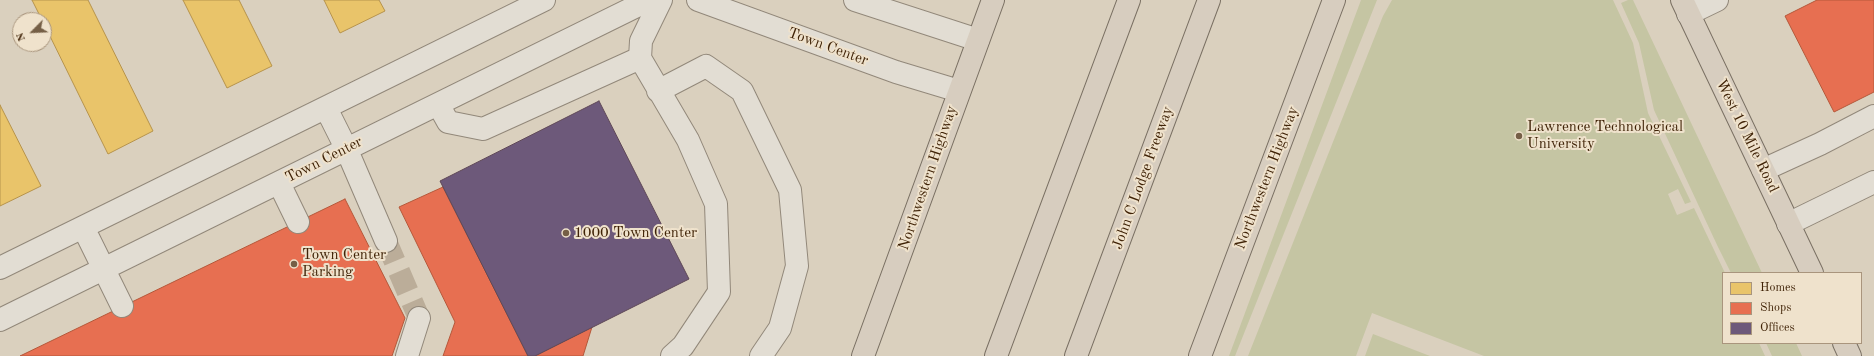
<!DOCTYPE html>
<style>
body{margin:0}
#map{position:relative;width:1874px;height:356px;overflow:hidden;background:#dad0be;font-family:"Old Standard TT",serif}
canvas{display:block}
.legend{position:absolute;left:1722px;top:272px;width:140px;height:72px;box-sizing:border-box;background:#efe2cc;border:1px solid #a9957d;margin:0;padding:5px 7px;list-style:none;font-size:12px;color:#3f2206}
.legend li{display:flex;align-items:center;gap:8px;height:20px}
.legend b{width:20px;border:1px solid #a9957d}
.north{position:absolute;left:12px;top:12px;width:40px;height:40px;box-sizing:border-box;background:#efe2cc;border:1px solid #a9957d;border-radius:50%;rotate:246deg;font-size:11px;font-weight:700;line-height:16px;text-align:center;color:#3f2206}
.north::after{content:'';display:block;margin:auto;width:14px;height:18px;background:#755f46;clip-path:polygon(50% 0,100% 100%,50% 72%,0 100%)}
</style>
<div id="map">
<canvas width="1874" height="356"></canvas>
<ul class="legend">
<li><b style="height:11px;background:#e9c46a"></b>Homes</li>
<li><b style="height:11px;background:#e76f51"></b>Shops</li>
<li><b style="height:11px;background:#6d597a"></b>Offices</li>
</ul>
<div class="north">N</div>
</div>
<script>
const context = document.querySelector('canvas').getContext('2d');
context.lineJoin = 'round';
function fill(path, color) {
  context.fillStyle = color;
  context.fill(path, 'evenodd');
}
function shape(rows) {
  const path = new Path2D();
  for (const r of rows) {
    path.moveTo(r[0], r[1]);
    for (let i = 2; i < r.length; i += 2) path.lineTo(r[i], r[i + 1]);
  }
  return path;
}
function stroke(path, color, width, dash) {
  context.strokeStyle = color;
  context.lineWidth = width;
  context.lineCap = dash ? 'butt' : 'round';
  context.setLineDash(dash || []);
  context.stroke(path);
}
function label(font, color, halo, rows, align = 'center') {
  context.font = font + ' "Old Standard TT",serif';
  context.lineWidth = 4;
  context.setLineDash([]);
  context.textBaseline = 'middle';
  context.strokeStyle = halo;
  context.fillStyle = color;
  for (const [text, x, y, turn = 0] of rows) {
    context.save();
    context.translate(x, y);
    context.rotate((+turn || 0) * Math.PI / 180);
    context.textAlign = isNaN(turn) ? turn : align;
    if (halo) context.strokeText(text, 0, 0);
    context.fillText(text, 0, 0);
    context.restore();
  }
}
fill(shape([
 [1361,0,1377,0,1235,356,1229,356],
 [1392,0,1613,0,1633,43,1648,113,1691,202,1685,204,1678,189,1668,194,1677,215,1694,208,1725,273,1723,273,1723,343,1759,343,1765,356,1484,356,1372,313,1356,356,1248,356,1383,16],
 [1628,0,1633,0,1762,273,1731,273,1718,247,1654,110,1639,43,1621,3],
 [1373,334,1430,356,1365,356],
 [1766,343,1796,343,1802,356,1772,356]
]), '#c5c5a3');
const homes = shape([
 [32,0,88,0,153,131,108,154,44,24,44,20,42,20,32,0],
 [183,0,239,0,272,66,227,88,183,0],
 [324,0,379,0,385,11,340,33,324,0],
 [0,105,41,186,0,206,0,105]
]);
fill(homes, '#e9c46a');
stroke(homes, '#b6934c', 1);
const shops = shape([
 [1817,0,1874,0,1874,92,1834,112,1785,16,1817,0],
 [443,187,528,356,443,356,455,322,399,207,443,187],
 [345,199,405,318,392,356,20,356,345,199],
 [592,327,583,356,535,356,592,327]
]);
fill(shops, '#e76f51');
stroke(shops, '#b5583a', 1);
const offices = shape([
 [599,101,689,279,535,356,528,356,440,181,599,101]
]);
fill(offices, '#6d597a');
stroke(offices, '#5f4857', 1);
stroke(shape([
 [386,241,419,318]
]), '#bbad99', 22, [22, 11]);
const minor = shape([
 [661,0,641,41,640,58,688,140,716,204,719,292,683,346,672,356],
 [698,0,896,72,959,91],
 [855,0,978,40],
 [1688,14,1717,0],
 [658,91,706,66,742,91,790,190,797,266,780,328,761,356],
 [438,104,448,122,483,129,640,58],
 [326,108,346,148,386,241],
 [1763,170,1820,144,1874,116],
 [279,183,298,222],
 [1788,224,1874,182],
 [83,227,122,306],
 [0,268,544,0],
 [0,320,649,0],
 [407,356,419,318]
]);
const major = shape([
 [1682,0,1812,273],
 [1844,343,1850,356],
 [863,356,993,0],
 [1200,356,1334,0]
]);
const highway = shape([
 [996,356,1129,0],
 [1076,356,1209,0]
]);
stroke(minor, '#92887a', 24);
stroke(major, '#7a7063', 24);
stroke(highway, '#7a7063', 24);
stroke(minor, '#e2ddd3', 22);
stroke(major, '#d7cdbf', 22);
stroke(highway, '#d7cdbf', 22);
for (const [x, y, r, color] of [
 [1519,136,4,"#755f46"],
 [566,233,4,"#755f46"],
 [294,264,4,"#755f46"]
]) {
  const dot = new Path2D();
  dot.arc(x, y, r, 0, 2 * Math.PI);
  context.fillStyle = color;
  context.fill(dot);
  stroke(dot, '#efe2cc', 1.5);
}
label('15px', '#3f2206', '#efe2cc', [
 ["Town Center",828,47,20],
 ["West 10 Mile Road",1747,136,64],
 ["Town Center",324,160,-27],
 ["Northwestern Highway",928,178,-71],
 ["John C Lodge Freeway",1143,178,-70],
 ["Northwestern Highway",1267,178,-69]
]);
label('15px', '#3f2206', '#efe2cc', [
 ["Lawrence Technological",1527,127],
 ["University",1527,144],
 ["1000 Town Center",574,233],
 ["Town Center",302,255],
 ["Parking",302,272]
], 'left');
</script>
